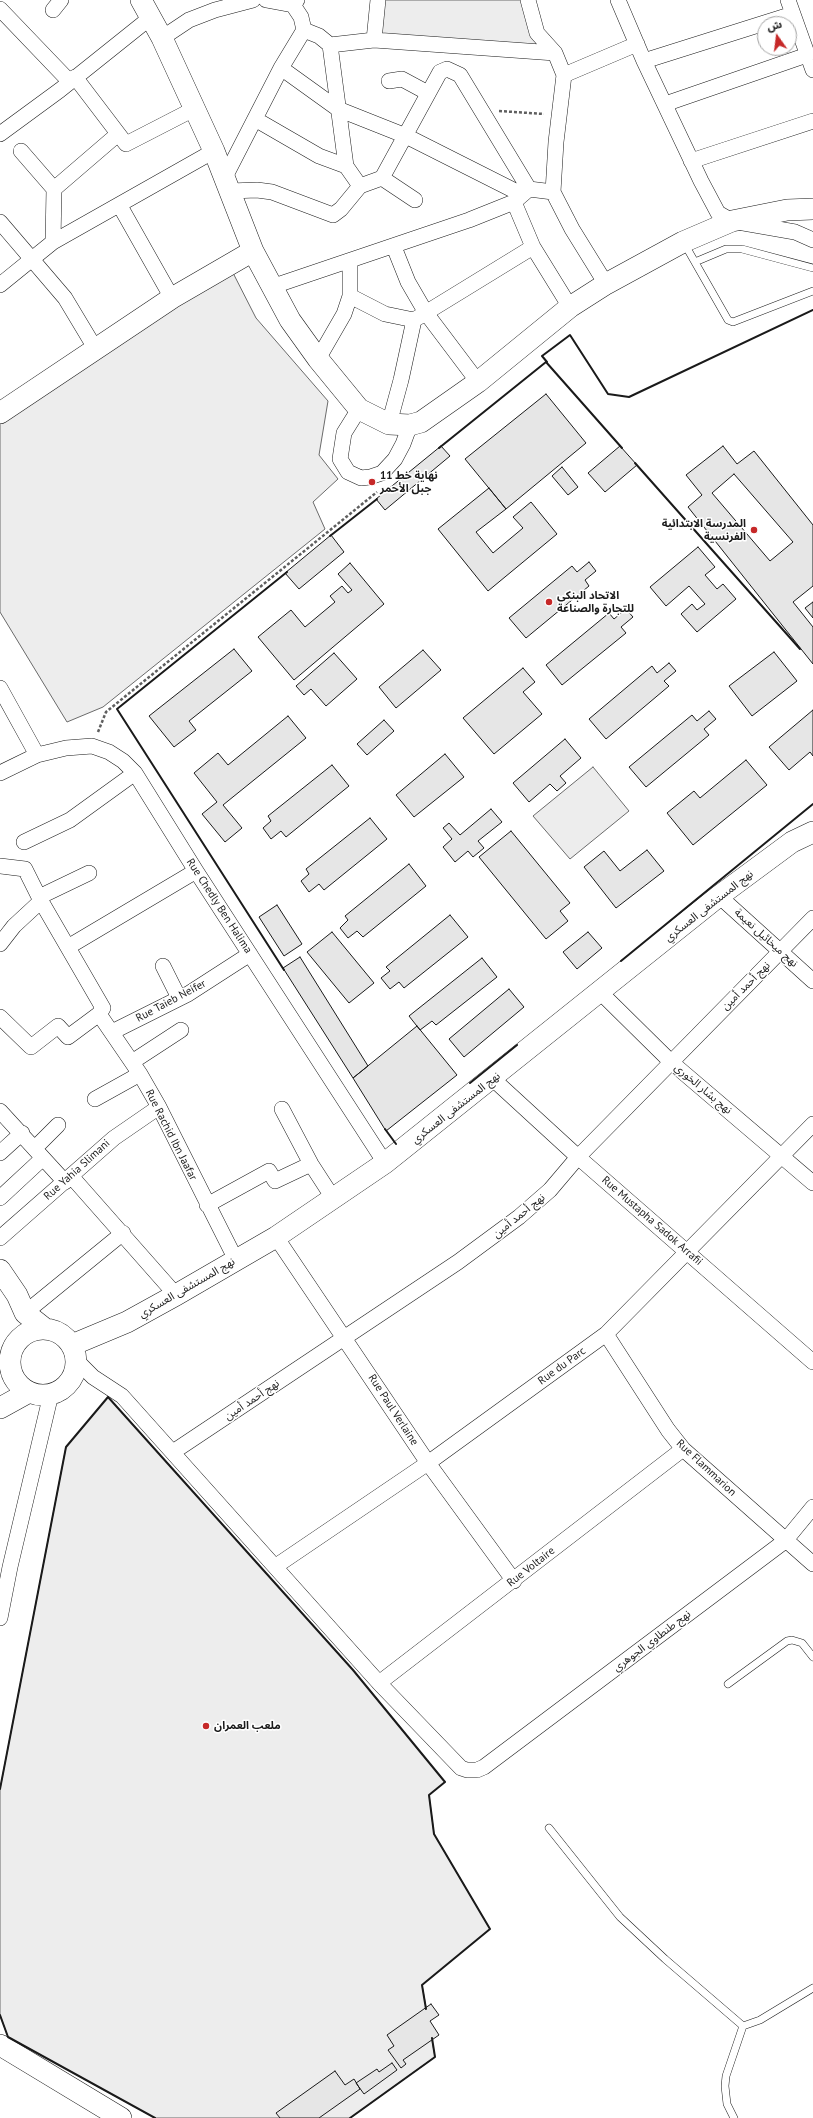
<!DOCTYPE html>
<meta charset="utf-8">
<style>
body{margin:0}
#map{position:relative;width:813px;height:2118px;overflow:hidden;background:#fff;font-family:"PT Sans","Noto Sans Arabic",sans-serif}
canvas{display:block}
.north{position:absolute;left:757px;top:16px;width:40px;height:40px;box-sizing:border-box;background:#fff;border:1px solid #a3a3a3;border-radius:50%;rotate:346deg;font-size:11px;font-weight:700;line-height:16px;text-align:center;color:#1a1a1a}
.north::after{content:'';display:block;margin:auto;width:14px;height:18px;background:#c62828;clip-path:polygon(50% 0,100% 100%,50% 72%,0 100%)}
</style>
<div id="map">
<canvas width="813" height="2118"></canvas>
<div class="north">ش</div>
</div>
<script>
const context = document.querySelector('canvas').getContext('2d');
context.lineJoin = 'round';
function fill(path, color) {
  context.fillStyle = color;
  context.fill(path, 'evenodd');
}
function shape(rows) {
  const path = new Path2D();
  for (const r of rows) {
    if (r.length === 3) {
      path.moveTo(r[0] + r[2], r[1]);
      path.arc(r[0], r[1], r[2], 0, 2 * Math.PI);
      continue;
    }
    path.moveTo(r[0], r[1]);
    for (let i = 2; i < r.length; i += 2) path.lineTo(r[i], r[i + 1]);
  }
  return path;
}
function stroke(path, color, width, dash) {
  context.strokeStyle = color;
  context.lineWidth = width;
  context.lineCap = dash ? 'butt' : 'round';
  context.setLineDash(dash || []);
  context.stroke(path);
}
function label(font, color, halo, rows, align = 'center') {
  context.font = font + ' "PT Sans","Noto Sans Arabic",sans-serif';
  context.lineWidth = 3;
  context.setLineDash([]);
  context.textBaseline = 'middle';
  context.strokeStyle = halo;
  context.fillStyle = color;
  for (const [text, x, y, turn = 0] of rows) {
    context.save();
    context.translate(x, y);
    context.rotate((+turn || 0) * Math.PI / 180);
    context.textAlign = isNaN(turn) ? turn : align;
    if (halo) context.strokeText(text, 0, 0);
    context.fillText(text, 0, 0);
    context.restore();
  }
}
const built = shape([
 [379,0,524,0,554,50,376,37,379,0],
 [230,267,256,318,328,401,319,455,338,479,313,502,325,529,103,707,67,722,0,612,0,420,230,267],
 [593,767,629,811,570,859,533,816,593,767],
 [108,1397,353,1670,445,1782,429,1795,434,1834,490,1929,422,1985,435,2057,350,2118,155,2118,8,2037,0,2015,0,1789,66,1447,108,1397]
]);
fill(built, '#ededed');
stroke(built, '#6a6a6a', 1);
const building = shape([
 [546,394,586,443,506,509,465,459,546,394],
 [441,446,450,456,385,510,376,499,441,446],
 [620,446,637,465,605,492,588,473,620,446],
 [723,446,737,464,754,451,813,525,813,586,793,602,813,627,813,664,688,507,702,495,686,475,723,446],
 [734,474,793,542,770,561,712,493,734,474],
 [562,467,578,487,568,495,552,476,562,467],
 [489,488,506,509,476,532,493,553,523,528,513,517,531,502,557,534,488,591,438,529,489,488],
 [331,535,344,552,299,589,285,573,331,535],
 [698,547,715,567,705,575,717,589,723,584,736,599,697,632,681,614,692,604,697,610,705,604,689,586,666,606,650,587,698,547],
 [589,562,596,571,585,580,589,586,526,638,509,618,572,566,577,572,589,562],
 [350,563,384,604,294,680,258,637,291,610,305,627,335,602,330,596,342,586,348,593,352,590,338,574,350,563],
 [813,602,813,618,805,608,813,602],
 [626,609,633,617,621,627,626,633,562,685,546,665,609,613,614,619,626,609],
 [234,649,252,671,189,721,196,730,174,747,149,716,234,649],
 [423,650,441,670,396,708,379,687,423,650],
 [774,652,797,681,752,716,729,686,774,652],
 [334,653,357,679,326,706,311,689,304,695,296,686,334,653],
 [669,663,676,671,664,681,669,686,606,739,589,719,652,666,657,673,669,663],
 [523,668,535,682,523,692,542,714,494,754,463,718,523,668],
 [813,710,813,756,810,752,789,770,769,747,813,710],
 [709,711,716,719,704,729,709,735,646,787,629,767,692,715,697,721,709,711],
 [288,716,306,738,223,805,242,828,225,842,202,814,217,802,194,773,218,753,228,765,288,716],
 [384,720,394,731,367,755,357,744,384,720],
 [565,739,581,758,560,776,566,783,557,791,550,784,529,802,513,783,565,739],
 [445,754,464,777,414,817,396,795,445,754],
 [746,760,767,785,693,845,667,813,694,791,700,798,746,760],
 [332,765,349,786,286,837,281,831,271,839,263,828,271,821,268,816,332,765],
 [491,809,502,822,478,841,484,848,473,857,468,851,455,862,443,847,452,839,443,828,449,823,460,835,491,809],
 [370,818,387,839,324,890,319,884,309,892,301,881,309,874,306,869,370,818],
 [511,831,570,903,560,911,568,921,546,939,479,857,511,831],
 [647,850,664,871,616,908,584,867,604,851,620,871,647,850],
 [409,864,426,886,363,937,357,931,348,938,340,928,348,920,345,916,409,864],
 [277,905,302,944,284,956,259,917,277,905],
 [450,915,468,937,404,988,399,982,390,989,381,978,390,971,386,967,450,915],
 [332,932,374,983,349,1003,307,952,332,932],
 [588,932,602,948,577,969,563,952,588,932],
 [300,957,368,1066,353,1078,283,968,300,957],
 [482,958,497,977,436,1025,432,1021,420,1030,409,1016,482,958],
 [509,989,524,1007,464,1057,449,1039,509,989],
 [417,1026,457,1075,386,1131,353,1078,417,1026],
 [431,2004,439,2015,430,2021,439,2035,403,2060,406,2064,401,2068,388,2050,394,2046,387,2035,431,2004],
 [392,2063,397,2070,364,2094,356,2083,377,2069,379,2072,392,2063],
 [335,2071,345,2085,354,2079,360,2089,319,2118,280,2118,276,2113,335,2071]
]);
fill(building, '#e6e6e6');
stroke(building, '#1a1a1a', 1);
const lane = shape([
 [684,243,728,320,733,322,813,291],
 [695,262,726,249,742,249,813,268],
 [728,1684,787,1641,792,1640,802,1643,813,1657],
 [549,1828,620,1917,665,1959,743,2026,760,2020,813,1988],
 [734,2118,727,2104,725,2086,726,2076,743,2026]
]);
const street = shape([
 [266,0,293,5,297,0],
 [528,0,537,33,555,53],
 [618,0,644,61,701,181,718,213,732,221,795,232,813,240],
 [788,0,813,70],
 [0,9,70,82],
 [53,10,61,0],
 [304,30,319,36,330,45,346,166,360,186,382,178,440,72,447,69,460,75,529,189],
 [162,38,189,20,215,10,253,0],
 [374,40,378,0],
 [330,45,374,40,555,53,564,75,556,142,553,192,572,229,606,284],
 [644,61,793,14],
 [281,68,338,109,406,136,521,194],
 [564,75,637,44],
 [75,77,126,144,194,109],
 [389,81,402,79,428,93],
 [665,104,807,55],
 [255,119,319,156,346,166],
 [0,134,60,90,150,18],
 [21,151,54,189,53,242],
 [691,161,813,121],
 [225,177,281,68,304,30,301,17,293,5],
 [382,178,415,200],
 [54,189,118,134],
 [230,191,257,190,272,192,333,215,341,209,360,186],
 [514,202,533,247,570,307],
 [120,206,172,298],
 [0,222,65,298,95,348],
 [394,247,408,282,426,313,478,382],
 [0,285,53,242,214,151],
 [271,287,469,220,514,202,529,189,553,192],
 [350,296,385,314,414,320,533,247],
 [318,359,344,314,350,296,350,262],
 [359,409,344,433,340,459,348,472,361,478,370,477,382,473,395,459,403,444,410,425],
 [389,424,401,380,414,320],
 [0,688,37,755],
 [0,773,37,755,66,748,92,746,109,752,123,761,135,773,196,871,385,1163],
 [24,842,70,820,135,773],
 [0,866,25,869,41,901,103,1008,99,1014,68,1037,58,1026,31,1047,0,1017],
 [719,896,813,981],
 [39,897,89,873],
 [0,944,14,926,41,901],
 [68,947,196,871],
 [163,966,179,998],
 [599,991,671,1062,813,1183],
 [99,1014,140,1074,159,1107,236,1260],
 [112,1032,188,994,250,954],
 [132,1062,181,1030],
 [493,1079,578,1157,813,1362],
 [95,1099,140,1074],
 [282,1109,311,1164,333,1198],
 [0,1111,65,1182],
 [35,1148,58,1125],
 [0,1153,22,1133],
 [71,1176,176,1295],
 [0,1198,43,1158],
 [207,1205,269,1171,275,1181,311,1164],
 [276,1237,428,1463,514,1581],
 [0,1238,114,1138,159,1107],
 [25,1313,123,1233],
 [606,1334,668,1430,683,1449,813,1564],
 [77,1361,93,1377,122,1396,379,1683,461,1768,467,1770,477,1770,484,1767,785,1541,813,1507],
 [173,1452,458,1262,519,1217,550,1190,578,1157,813,918],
 [276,1566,428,1463,606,1334,813,1124],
 [0,1618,10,1567,51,1394],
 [379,1683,683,1449]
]);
const secondary = shape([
 [141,0,162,38,214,151,253,251,290,320,318,359,359,409,389,424,410,425,421,422,478,382,570,307,606,284,683,242,732,221,787,210,813,209],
 [0,413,172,298,253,251],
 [0,1270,17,1295,25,1313,44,1328],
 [43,1362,33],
 [72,1345,127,1322,176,1295,276,1237,385,1163,719,896,792,842,813,832],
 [0,1408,29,1392],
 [0,2045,121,2118]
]);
stroke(lane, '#1a1a1a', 8);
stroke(street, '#1a1a1a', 16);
stroke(secondary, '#1a1a1a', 22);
stroke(shape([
 [499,111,544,114],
 [98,732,106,712,377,492]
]), '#5f5f5f', 2.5, [3, 2]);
stroke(lane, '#fff', 7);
stroke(street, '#fff', 15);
stroke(secondary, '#fff', 21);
stroke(shape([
 [547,362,542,356,570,335,608,394,629,397,813,310],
 [439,448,546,362,622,448],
 [635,463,800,649],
 [330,536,377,499],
 [621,961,813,804],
 [284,970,117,709,287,572],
 [470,1083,517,1045],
 [385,1129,396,1144],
 [0,1789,66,1447,108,1397,353,1670,445,1782,429,1795,434,1834,490,1929,422,1985,426,2009],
 [0,2015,8,2037,155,2118],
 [350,2118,435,2057,432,2038]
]), '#1a1a1a', 2);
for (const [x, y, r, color] of [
 [372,482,4,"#c62828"],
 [754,530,4,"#c62828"],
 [549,602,4,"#c62828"],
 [206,1726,4,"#c62828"]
]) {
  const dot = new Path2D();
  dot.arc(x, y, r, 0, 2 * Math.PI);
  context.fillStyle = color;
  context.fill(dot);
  stroke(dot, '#fff', 1.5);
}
label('bold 11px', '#1a1a1a', '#fff', [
 ["نهاية خط 11",380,476],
 ["جبل الأحمر",380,489],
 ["المدرسة الابتدائية",746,524,"right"],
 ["الفرنسية",746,537,"right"],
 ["الاتحاد البنكي",557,596],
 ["للتجارة والصناعة",557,609],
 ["ملعب العمران",214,1726]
], 'left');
label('11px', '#1a1a1a', '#fff', [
 ["Rue Chedly Ben Halima",219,906,57],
 ["نهج المستشفى العسكري",709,906,-38],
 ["نهج ميخائيل نعيمة",766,938,42],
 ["نهج أحمد أمين",746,986,-45],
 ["Rue Taieb Neifer",171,1001,-28],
 ["نهج بشار الخوري",703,1089,40],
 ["نهج المستشفى العسكري",456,1108,-38],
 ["Rue Rachid Ibn Jaafar",171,1135,63],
 ["Rue Yahia Slimani",77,1170,-42],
 ["نهج أحمد أمين",519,1216,-39],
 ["Rue Mustapha Sadok Arrafii",652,1221,41],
 ["نهج المستشفى العسكري",187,1288,-30],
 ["Rue du Parc",562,1366,-36],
 ["نهج أحمد أمين",252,1400,-34],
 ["Rue Paul Verlaine",393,1410,57],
 ["Rue Flammarion",706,1468,43],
 ["Rue Voltaire",531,1567,-38],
 ["نهج طنطاوي الجوهري",652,1641,-37]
]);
</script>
